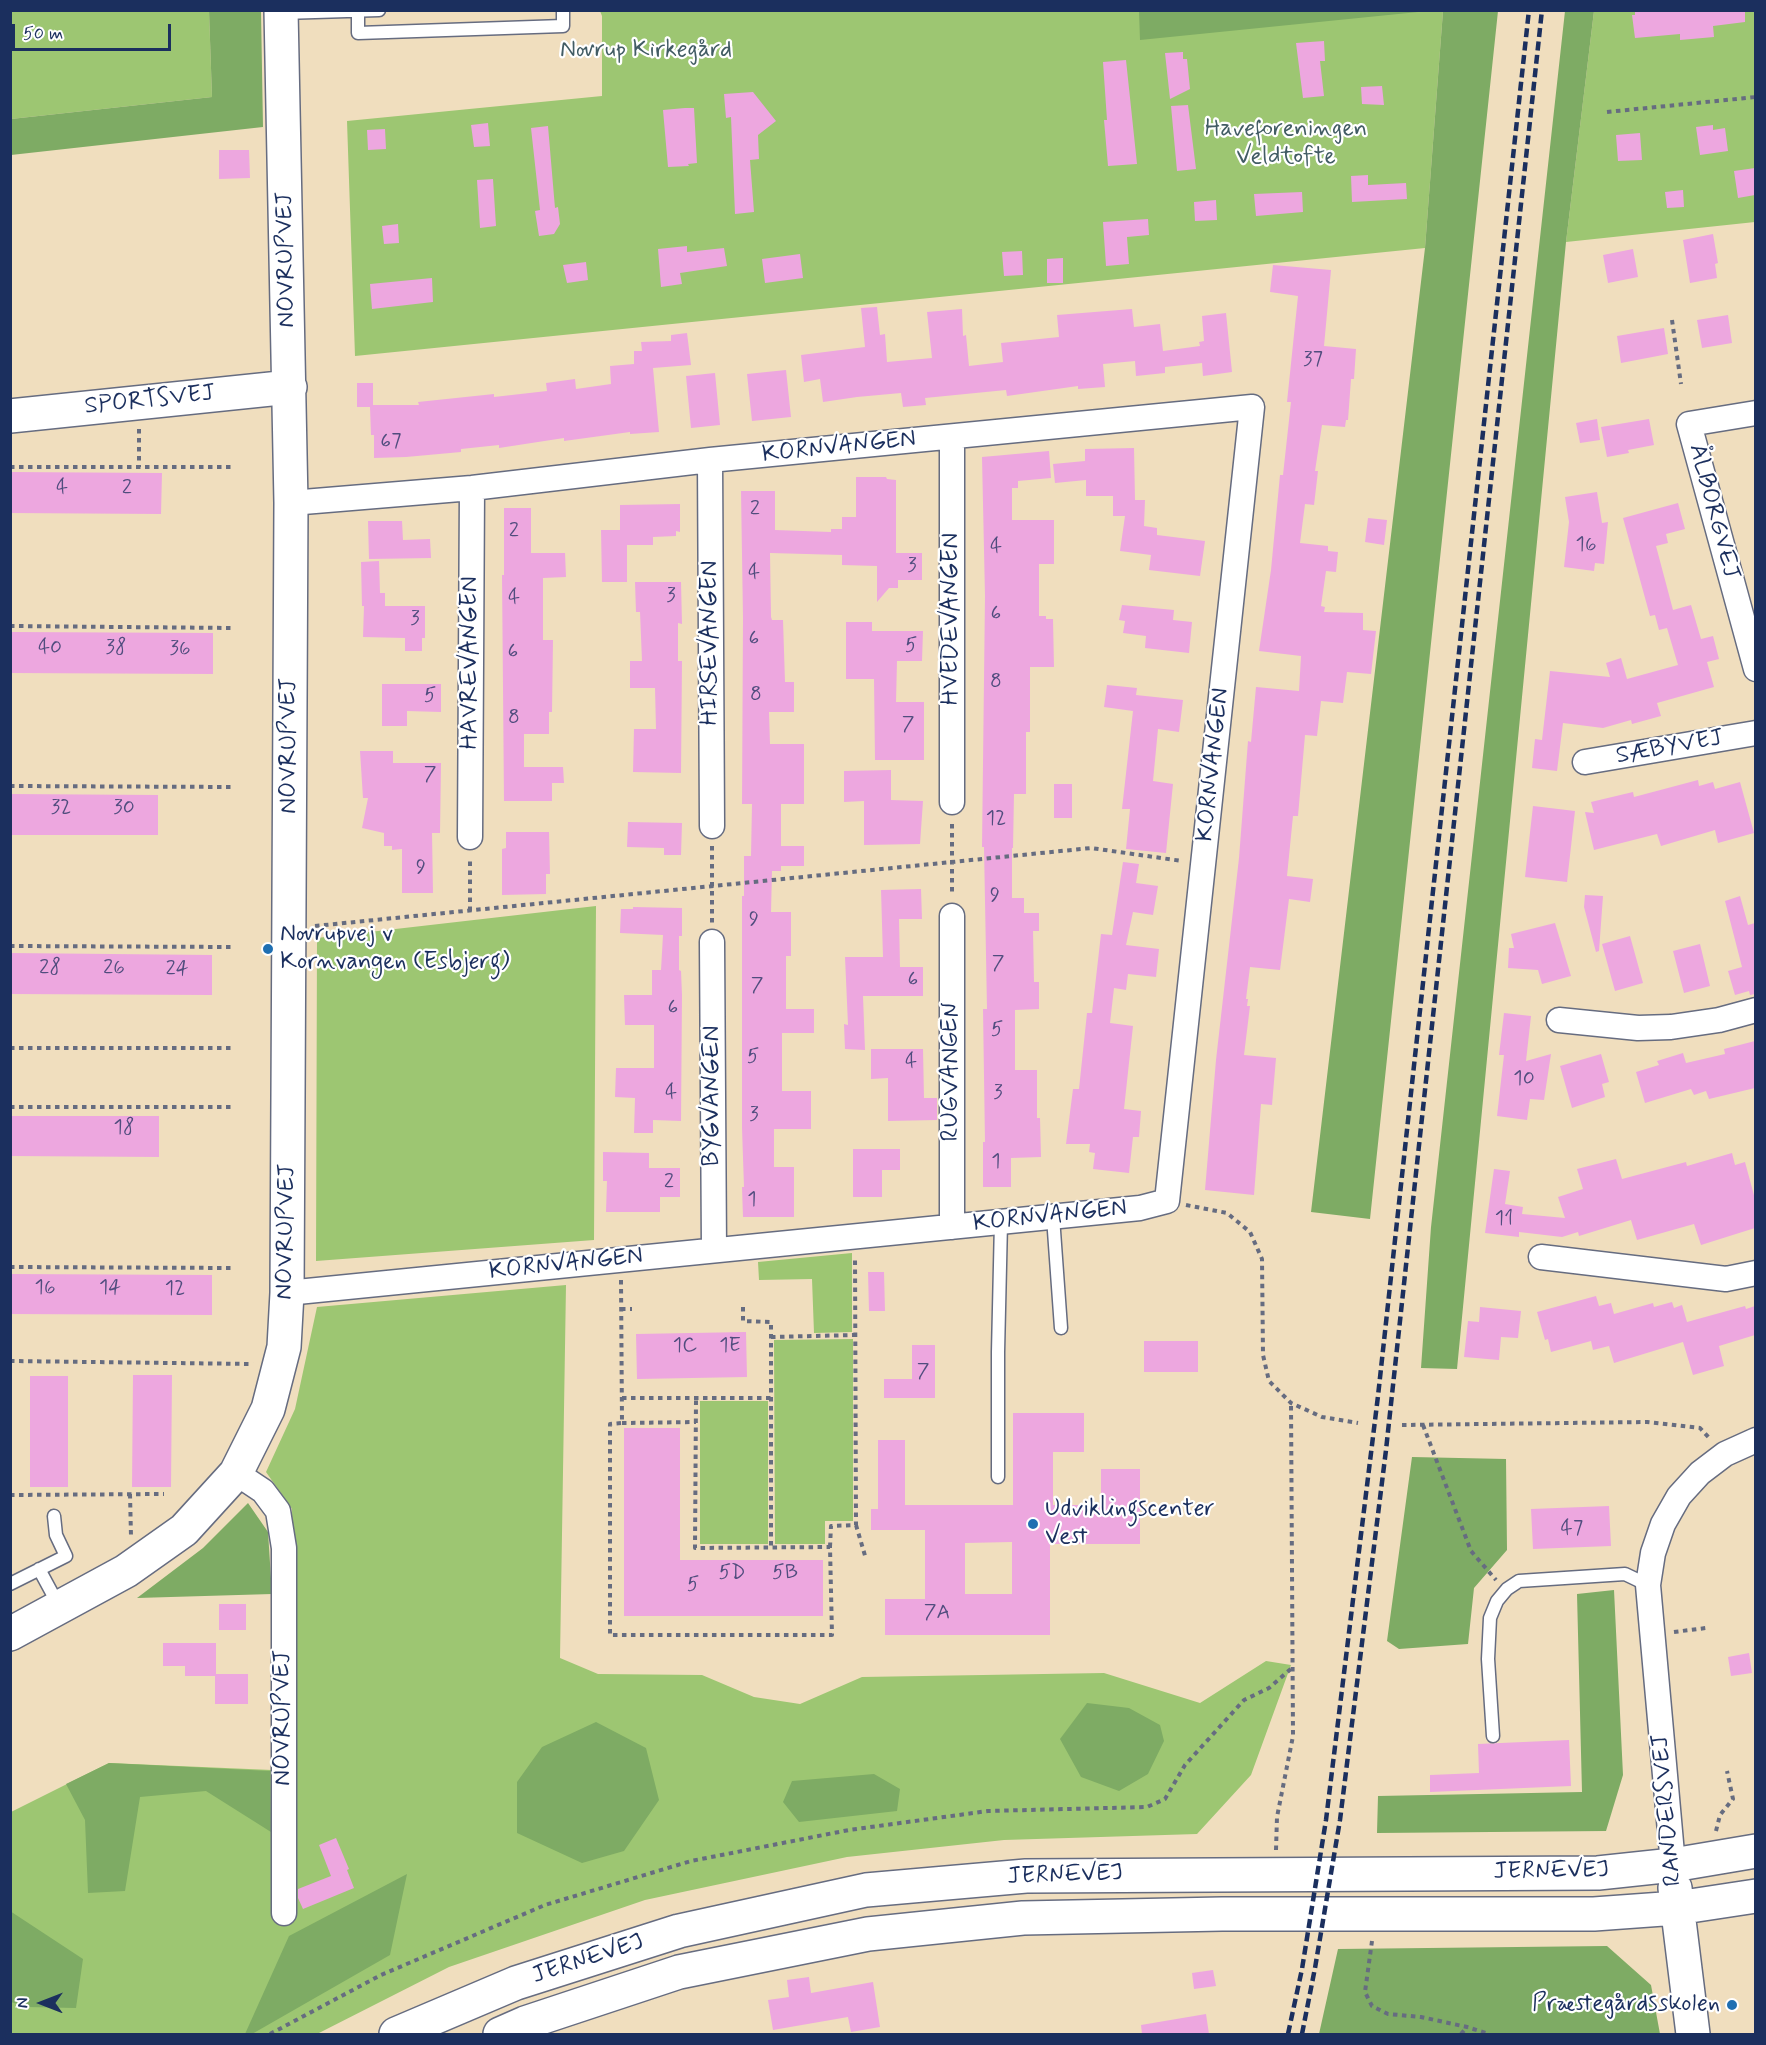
<!DOCTYPE html>
<meta charset="utf-8">
<style>
body{margin:0}
#map{position:relative;width:1766px;height:2045px;overflow:hidden;background:#f0debe;font-family:Mynerve,sans-serif}
canvas{display:block}
.frame{position:absolute;inset:0;border:12px solid #1b2f5e;pointer-events:none}
.north{position:absolute;left:12px;top:1973px;width:60px;height:60px;-webkit-text-stroke:4px #fff;paint-order:stroke;rotate:270deg;font-size:16px;font-weight:700;line-height:24px;text-align:center;color:#1b2f5e}
.north::after{content:'';display:block;margin:auto;width:21px;height:27px;background:#1b2f5e;clip-path:polygon(50% 0,100% 100%,50% 72%,0 100%)}
.scale{position:absolute;left:12px;top:24px;width:159px;height:27px;box-sizing:border-box;border:3px solid #1b2f5e;border-top:0;padding-left:8px;font-size:18px;line-height:21px;white-space:nowrap;color:#1b2f5e;-webkit-text-stroke:4px #fff;paint-order:stroke}
</style>
<div id="map">
<canvas width="1766" height="2045"></canvas>
<div class="frame"></div>
<div class="north">N</div>
<div class="scale">50 m</div>
</div>
<script>
const context = document.querySelector('canvas').getContext('2d');
context.lineJoin = 'round';
function fill(path, color) {
  context.fillStyle = color;
  context.fill(path, 'evenodd');
}
function shape(rows) {
  const path = new Path2D();
  for (const r of rows) {
    path.moveTo(r[0], r[1]);
    for (let i = 2; i < r.length; i += 2) path.lineTo(r[i], r[i + 1]);
  }
  return path;
}
function stroke(path, color, width, dash) {
  context.strokeStyle = color;
  context.lineWidth = width;
  context.lineCap = dash ? 'butt' : 'round';
  context.setLineDash(dash || []);
  context.stroke(path);
}
function label(font, color, halo, rows, align = 'center') {
  context.font = font + ' Mynerve,sans-serif';
  context.lineWidth = 4.5;
  context.setLineDash([]);
  context.textBaseline = 'middle';
  context.strokeStyle = halo;
  context.fillStyle = color;
  for (const [text, x, y, turn = 0] of rows) {
    context.save();
    context.translate(x, y);
    context.rotate((+turn || 0) * Math.PI / 180);
    context.textAlign = isNaN(turn) ? turn : align;
    if (halo) context.strokeText(text, 0, 0);
    context.fillText(text, 0, 0);
    context.restore();
  }
}
fill(shape([
 [10,11,209,11,212,97,11,119],
 [600,11,1443,11,1425,248,355,356,347,121,602,96,602,16],
 [1594,11,1755,11,1755,222,1566,242],
 [596,906,594,1240,316,1261,317,938],
 [852,1253,852,1332,814,1333,812,1279,759,1280,758,1262],
 [566,1285,560,1658,598,1674,702,1675,754,1697,800,1704,862,1677,1104,1673,1200,1703,1266,1661,1291,1665,1251,1775,1197,1834,1004,1840,847,1857,645,1900,449,1967,317,2034,11,2034,11,1812,109,1763,295,1771,292,1509,266,1472,295,1409,317,1307],
 [853,1339,853,1521,825,1521,825,1544,775,1544,774,1340],
 [700,1401,768,1401,768,1544,700,1544]
]), '#9dc672');
fill(shape([
 [209,11,261,11,263,127,11,155,11,119,212,97],
 [1139,11,1139,10,1428,11,1140,40],
 [1443,11,1498,11,1370,1219,1311,1212,1425,248],
 [1565,11,1594,11,1566,242,1457,1369,1421,1368,1431,1227],
 [1412,1457,1506,1459,1507,1550,1474,1588,1468,1644,1399,1649,1387,1641],
 [248,1503,268,1532,272,1594,137,1598,203,1548],
 [1614,1590,1623,1775,1606,1831,1377,1833,1378,1796,1582,1792,1577,1594],
 [1087,1703,1129,1708,1160,1725,1164,1741,1148,1774,1119,1791,1081,1777,1060,1739],
 [596,1722,646,1748,659,1800,624,1851,582,1863,517,1833,517,1782,542,1747],
 [109,1763,270,1771,271,1832,206,1791,140,1797,125,1891,88,1893,85,1820,66,1784],
 [874,1774,900,1789,897,1811,799,1822,783,1802,792,1781],
 [407,1874,390,1955,252,2034,245,2034,289,1936],
 [10,1911,83,1959,76,2008,27,2007,11,2002],
 [1607,1946,1651,1985,1660,2034,1319,2034,1338,1949]
]), '#7eab64');
fill(shape([
 [1635,10,1745,10,1745,22,1713,26,1714,37,1680,40,1680,34,1635,38,1632,15,1635,15],
 [1324,41,1325,61,1320,61,1324,96,1303,98,1296,43],
 [1183,52,1183,59,1187,59,1190,89,1170,99,1165,53],
 [1126,60,1137,164,1108,166,1104,120,1107,120,1103,62],
 [1382,86,1384,105,1362,104,1361,87],
 [753,92,776,121,758,135,759,159,750,160,754,212,735,214,731,117,726,118,724,94],
 [1188,105,1196,169,1177,171,1171,106],
 [685,108,694,108,697,163,688,164,689,166,668,167,663,110],
 [488,123,490,146,474,147,471,125],
 [1713,125,1713,130,1725,128,1728,151,1700,155,1696,127],
 [548,126,555,208,558,207,560,224,554,234,539,236,535,211,540,210,531,128],
 [385,129,386,149,368,150,367,130],
 [1640,133,1642,160,1618,161,1616,135],
 [219,150,249,150,250,178,219,179],
 [1755,168,1755,195,1738,198,1734,171],
 [1368,175,1368,185,1406,183,1407,199,1352,202,1351,176],
 [493,179,496,226,480,228,477,180],
 [1683,190,1684,207,1667,208,1665,192],
 [1302,192,1303,212,1256,216,1254,194],
 [1216,200,1217,220,1195,221,1194,202],
 [1148,219,1149,235,1127,237,1129,264,1106,266,1103,222],
 [398,224,399,243,384,244,382,226],
 [1713,234,1718,263,1715,264,1717,278,1690,283,1683,240],
 [687,246,687,252,724,248,727,266,680,273,682,284,661,287,658,249],
 [1633,249,1638,277,1608,283,1603,255],
 [1022,251,1023,275,1004,276,1002,252],
 [800,254,803,278,765,283,762,259],
 [1063,258,1063,283,1047,283,1047,259],
 [586,262,588,280,567,283,563,265],
 [1273,265,1331,270,1324,346,1356,349,1354,379,1351,379,1348,420,1346,420,1345,427,1322,425,1315,471,1318,471,1314,505,1305,504,1300,543,1328,546,1328,551,1338,552,1336,572,1326,571,1321,606,1325,607,1324,612,1363,613,1363,630,1376,631,1371,674,1347,672,1343,703,1321,701,1317,736,1305,735,1298,816,1293,816,1287,876,1313,879,1310,902,1289,899,1280,970,1250,967,1246,999,1248,999,1247,1006,1250,1006,1244,1055,1276,1058,1272,1105,1261,1104,1254,1195,1205,1190,1216,1060,1239,858,1248,741,1251,742,1256,687,1299,691,1301,656,1259,651,1271,570,1280,475,1283,475,1291,402,1287,402,1298,296,1270,292],
 [432,278,433,302,372,309,370,284],
 [877,307,880,335,885,334,887,362,932,358,927,312,962,309,963,336,966,335,969,366,1003,362,1001,343,1059,337,1057,315,1132,309,1134,327,1160,324,1163,351,1200,346,1199,342,1204,341,1202,316,1226,313,1232,372,1203,376,1202,363,1165,367,1165,373,1136,376,1135,361,1103,364,1105,387,1078,389,1078,386,1007,396,1006,390,925,398,926,405,903,407,901,393,857,397,823,402,820,379,804,382,801,355,865,347,861,308],
 [1728,315,1732,343,1702,348,1697,320],
 [1664,328,1668,354,1621,363,1617,336],
 [687,333,691,365,653,368,659,432,630,434,630,432,564,441,564,438,499,448,499,445,461,449,461,452,406,457,374,458,374,435,371,435,370,407,357,407,357,383,373,383,373,405,419,405,418,402,494,394,494,397,547,391,546,383,575,379,576,389,611,384,610,366,634,364,634,351,642,351,641,342,671,341,671,335],
 [786,370,791,417,752,421,747,374],
 [715,373,720,425,691,428,686,376],
 [1597,419,1600,440,1580,443,1576,423],
 [1649,419,1654,445,1628,450,1629,453,1607,457,1601,427],
 [1134,448,1135,500,1145,500,1144,526,1157,528,1157,535,1205,541,1200,576,1149,570,1151,555,1120,551,1125,516,1113,516,1113,496,1086,496,1086,480,1055,483,1053,464,1085,461,1085,449],
 [1049,451,1051,478,1018,481,1018,488,1012,488,1012,520,1054,520,1054,564,1039,564,1039,616,1046,616,1046,619,1053,619,1054,667,1030,667,1030,732,1026,732,1026,794,1014,794,1013,848,1012,848,1012,898,1024,898,1024,913,1039,913,1039,931,1033,931,1034,982,1039,982,1039,1009,1015,1010,1015,1070,1037,1070,1037,1118,1040,1118,1041,1157,1011,1158,1011,1187,983,1187,983,1142,985,1142,983,1009,987,1009,984,847,982,847,985,596,982,457],
 [10,472,162,473,161,514,10,513],
 [856,477,886,477,887,479,896,480,896,553,922,553,922,580,898,580,898,588,889,588,877,602,877,566,842,565,842,555,770,553,771,617,772,620,783,620,785,682,794,682,794,712,769,712,770,744,804,744,804,804,781,804,781,846,804,846,804,866,781,866,781,871,772,871,771,912,791,912,791,956,786,956,786,1009,814,1009,814,1033,782,1033,782,1091,811,1091,811,1129,774,1129,774,1167,794,1167,794,1217,743,1217,742,1187,744,1187,742,1128,742,896,744,896,744,856,751,856,752,804,742,804,743,618,741,491,775,491,775,530,831,532,831,529,842,529,842,517,856,517],
 [1597,492,1602,523,1608,522,1604,564,1595,563,1594,571,1564,567,1569,522,1565,497],
 [1678,503,1685,529,1666,534,1668,543,1656,546,1673,610,1691,605,1701,639,1713,636,1719,659,1707,662,1714,687,1657,703,1661,716,1632,724,1631,720,1603,728,1563,723,1557,771,1532,768,1535,739,1542,740,1550,671,1610,677,1606,663,1621,658,1627,679,1678,665,1667,628,1659,630,1655,615,1650,616,1623,518],
 [680,504,680,532,676,531,676,536,653,537,653,545,627,545,627,582,602,582,601,530,620,530,620,505],
 [504,508,531,508,531,553,565,553,566,577,543,578,543,640,553,640,552,712,549,712,549,734,524,734,524,767,563,767,564,783,552,783,552,801,504,801,502,575,504,575],
 [1368,518,1387,520,1384,545,1365,542],
 [368,521,402,521,403,540,430,539,431,558,369,559],
 [379,561,380,593,385,593,385,606,425,606,425,638,422,638,422,651,405,651,405,638,363,637,364,606,362,606,361,562],
 [635,582,681,582,682,624,678,623,678,661,682,661,681,773,633,772,634,729,656,729,655,688,630,688,630,661,642,661,640,612,636,612],
 [1122,605,1174,610,1173,620,1192,622,1189,653,1145,648,1146,636,1123,633,1125,621,1119,620],
 [846,622,872,622,872,631,923,631,922,661,897,661,896,702,924,702,924,760,875,760,874,679,846,679],
 [12,632,213,633,213,674,12,673],
 [382,684,441,684,441,712,407,711,407,726,382,726],
 [1107,685,1137,688,1136,695,1183,700,1179,732,1158,729,1153,781,1173,784,1166,853,1126,849,1130,809,1122,809,1133,711,1104,707],
 [360,751,393,751,393,763,441,763,440,833,432,833,433,893,402,893,402,849,392,850,392,846,384,846,384,833,362,828,368,798,363,798],
 [891,770,891,800,923,801,920,844,864,845,864,801,844,802,844,771],
 [1698,780,1699,786,1713,782,1715,789,1740,782,1754,833,1718,843,1715,830,1661,846,1657,834,1594,850,1585,812,1594,813,1591,802,1633,792,1634,797],
 [1054,784,1072,784,1072,818,1054,818],
 [10,794,158,795,158,835,10,835],
 [1533,806,1575,811,1567,882,1525,877],
 [628,822,682,823,681,855,664,855,664,848,627,847],
 [506,832,549,832,550,874,546,874,546,894,502,895,502,849,506,848],
 [1123,862,1139,864,1136,883,1158,886,1153,915,1133,912,1126,945,1159,949,1156,977,1128,974,1126,990,1114,988,1110,1023,1133,1026,1124,1109,1141,1111,1139,1137,1133,1137,1129,1173,1093,1169,1095,1153,1089,1152,1090,1144,1066,1144,1073,1089,1079,1089,1087,1013,1092,1013,1101,934,1112,935],
 [921,889,922,919,899,919,900,967,923,967,923,996,863,996,865,1050,845,1049,844,1024,848,1025,845,957,883,957,881,890],
 [1585,895,1603,896,1599,951,1596,952,1584,907],
 [1740,896,1748,925,1755,923,1755,994,1750,995,1749,991,1735,995,1728,971,1742,967,1725,901],
 [633,907,682,908,682,936,679,936,679,970,681,971,682,995,681,1121,653,1120,653,1133,634,1133,635,1098,615,1097,616,1068,654,1068,654,1025,625,1025,624,995,652,995,652,970,661,970,663,935,620,933,621,909,633,909],
 [1555,923,1571,976,1542,984,1538,970,1508,968,1509,948,1514,948,1511,934],
 [1630,936,1643,983,1615,991,1602,944],
 [1700,944,1710,986,1684,993,1673,951],
 [10,953,212,955,212,995,10,994],
 [1504,1013,1531,1016,1526,1061,1551,1054,1544,1100,1530,1099,1527,1120,1497,1116,1504,1055,1499,1055],
 [1755,1041,1755,1088,1709,1099,1706,1091,1694,1095,1691,1089,1645,1103,1636,1072,1659,1065,1657,1061,1683,1053,1686,1063,1725,1054,1724,1049],
 [871,1049,923,1049,924,1098,937,1098,937,1120,888,1121,888,1078,871,1079],
 [1601,1054,1609,1082,1602,1084,1605,1097,1572,1108,1560,1066],
 [10,1116,159,1116,159,1157,10,1156],
 [853,1149,900,1149,900,1170,882,1170,882,1197,853,1197],
 [603,1152,649,1153,649,1168,680,1168,680,1197,660,1197,660,1212,606,1212,607,1181,603,1181],
 [1732,1153,1735,1165,1745,1162,1755,1199,1755,1228,1701,1245,1694,1224,1637,1240,1631,1220,1579,1236,1578,1232,1562,1237,1519,1232,1519,1237,1485,1233,1494,1169,1510,1171,1505,1204,1523,1207,1522,1214,1565,1218,1558,1197,1583,1189,1577,1169,1616,1159,1622,1179,1686,1162,1687,1166],
 [868,1272,884,1272,885,1311,869,1311],
 [11,1274,212,1275,212,1315,10,1314],
 [1596,1296,1599,1306,1611,1303,1614,1314,1653,1303,1654,1307,1672,1302,1674,1308,1682,1305,1687,1322,1745,1306,1746,1309,1755,1306,1755,1335,1719,1346,1724,1366,1693,1375,1683,1342,1614,1363,1609,1346,1593,1350,1591,1341,1551,1352,1548,1339,1545,1340,1537,1312],
 [1480,1307,1521,1311,1518,1338,1501,1337,1499,1360,1464,1357,1468,1321,1479,1322],
 [746,1332,747,1377,637,1379,636,1334],
 [1144,1341,1198,1341,1198,1372,1144,1372],
 [912,1345,935,1345,935,1398,884,1398,884,1379,912,1379],
 [133,1375,172,1375,171,1487,132,1487],
 [30,1376,68,1376,68,1487,30,1487],
 [1013,1413,1084,1413,1084,1452,1053,1452,1053,1505,1101,1505,1101,1469,1140,1469,1140,1544,1050,1544,1050,1635,885,1635,885,1599,925,1599,925,1530,871,1530,871,1509,878,1509,878,1440,905,1440,905,1505,1013,1505],
 [1012,1542,1012,1594,965,1594,965,1543],
 [624,1428,680,1428,680,1560,823,1560,823,1616,624,1616],
 [1609,1506,1611,1546,1533,1549,1531,1509],
 [219,1604,246,1604,246,1630,219,1630],
 [163,1643,216,1643,216,1674,248,1674,248,1704,215,1704,215,1676,185,1676,185,1666,163,1666],
 [1749,1653,1752,1673,1731,1676,1728,1657],
 [1569,1740,1571,1786,1430,1792,1430,1775,1479,1773,1478,1744],
 [336,1838,349,1869,347,1870,354,1888,303,1909,298,1898,298,1889,331,1876,319,1845],
 [1213,1970,1216,1986,1194,1989,1192,1973],
 [809,1977,811,1993,873,1982,880,2027,851,2032,848,2017,773,2030,768,2000,789,1997,787,1980],
 [1206,2014,1209,2034,1142,2034,1141,2025]
]), '#eda7df');
const lane = shape([
 [358,10,358,33,563,26,563,10],
 [283,13,379,10],
 [1053,1217,1061,1328],
 [998,1477,998,1352,1001,1222],
 [39,1569,59,1606],
 [10,1584,66,1556,56,1535,54,1516],
 [1493,1736,1488,1659,1490,1618,1497,1601,1507,1589,1519,1581,1625,1574,1648,1585]
]);
const street = shape([
 [1756,413,1689,424,1756,669],
 [710,460,712,826],
 [1585,762,1756,733],
 [952,802,952,437],
 [470,837,472,488],
 [712,942,714,1250],
 [1559,1020,1638,1028,1671,1027,1719,1020,1756,1010],
 [952,1227,952,916],
 [1541,1257,1726,1279,1756,1273],
 [287,1293,1140,1208,1167,1201,1252,407,710,460,472,488,291,503],
 [236,1473,263,1491,278,1511,284,1548,284,1913],
 [1673,1865,1648,1585,1653,1553,1663,1524,1679,1496,1700,1473,1725,1454,1756,1440]
]);
const secondary = shape([
 [10,416,290,387],
 [10,1634,126,1571,184,1530,236,1473,268,1409,284,1347,287,1293,291,503,281,10],
 [1675,1888,1693,2034],
 [396,2034,516,1983,679,1931,866,1890,1026,1876,1598,1873,1673,1865,1756,1851],
 [500,2034,525,2023,679,1972,868,1934,1023,1918,1222,1914,1594,1914,1677,1908,1756,1896]
]);
stroke(lane, '#666c80', 15);
stroke(street, '#666c80', 27);
stroke(secondary, '#666c80', 36);
stroke(shape([
 [1607,112,1756,97],
 [1672,320,1681,384],
 [139,429,139,467],
 [10,467,233,467],
 [10,626,233,628],
 [10,786,233,787],
 [952,824,952,894],
 [712,846,712,923],
 [470,911,470,858],
 [315,926,1091,848,1182,861],
 [10,946,233,947],
 [10,1048,233,1048],
 [10,1107,233,1107],
 [1186,1205,1227,1213,1250,1232,1262,1259,1263,1355,1269,1381,1291,1403,1322,1417,1358,1423],
 [10,1267,233,1268],
 [621,1280,622,1423,610,1424,610,1635,832,1635,830,1547,695,1548,696,1398],
 [743,1307,743,1321,771,1322,771,1548],
 [621,1309,632,1309],
 [771,1337,855,1335],
 [10,1361,253,1364],
 [622,1398,771,1398],
 [622,1423,696,1422],
 [1402,1425,1647,1422,1700,1428,1711,1440],
 [1423,1425,1471,1551,1496,1580],
 [130,1494,131,1536],
 [10,1495,164,1494],
 [856,1525,866,1559],
 [830,1547,831,1526,856,1525,855,1256],
 [1674,1632,1706,1628],
 [1716,1831,1720,1815,1733,1799,1727,1771],
 [1276,1850,1277,1817,1293,1736,1291,1403],
 [1372,1941,1365,1992,1372,2006,1388,2014,1421,2017,1467,2027,1489,2034],
 [270,2034,381,1975,545,1905,691,1861,849,1830,988,1811,1147,1807,1165,1799,1185,1765,1244,1700,1269,1688,1293,1667],
 [1461,2034,1467,2027]
]), '#666c80', 4, [4.5, 4.5]);
stroke(lane, '#fff', 12);
stroke(street, '#fff', 24);
stroke(secondary, '#fff', 33);
stroke(shape([
 [1288,2034,1302,1969,1326,1820,1378,1396,1529,10],
 [1302,2034,1315,1968,1340,1820,1386,1450,1542,10]
]), '#1b2f5e', 4.5, [9, 4.5]);
for (const [x, y, r, color] of [
 [268,949,6,"#1f6fb2"],
 [1033,1524,6,"#1f6fb2"],
 [1732,2005,6,"#1f6fb2"]
]) {
  const dot = new Path2D();
  dot.arc(x, y, r, 0, 2 * Math.PI);
  context.fillStyle = color;
  context.fill(dot);
  stroke(dot, '#fff', 2);
}
label('21px', '#504d7e', null, [
 ["37",1313,361],
 ["67",391,443],
 ["4",62,489],
 ["2",127,489],
 ["2",755,510],
 ["2",514,532],
 ["16",1586,546],
 ["4",996,548],
 ["3",912,567],
 ["4",754,574],
 ["3",671,597],
 ["4",514,599],
 ["6",996,615],
 ["3",415,620],
 ["6",754,640],
 ["5",911,647],
 ["40",50,649],
 ["38",116,649],
 ["36",180,650],
 ["6",513,653],
 ["8",996,683],
 ["8",756,696],
 ["5",430,697],
 ["8",514,719],
 ["7",908,726],
 ["7",430,776],
 ["32",61,809],
 ["30",124,809],
 ["12",996,820],
 ["9",421,869],
 ["9",995,897],
 ["9",754,921],
 ["7",998,965],
 ["28",50,969],
 ["26",114,969],
 ["24",177,970],
 ["6",913,981],
 ["7",757,987],
 ["6",673,1009],
 ["5",997,1031],
 ["5",753,1058],
 ["4",911,1063],
 ["10",1524,1080],
 ["4",671,1094],
 ["3",998,1094],
 ["3",754,1116],
 ["18",124,1129],
 ["1",996,1163],
 ["2",669,1183],
 ["1",752,1201],
 ["11",1504,1220],
 ["16",45,1289],
 ["14",110,1289],
 ["12",175,1290],
 ["1C",685,1347],
 ["1E",730,1347],
 ["7",923,1373],
 ["47",1572,1530],
 ["5D",732,1574],
 ["5B",785,1574],
 ["5",693,1586],
 ["7A",937,1614]
]);
label('24px', '#425c64', '#fff', [
 ["Novrup Kirkegård",646,51],
 ["Haveforeningen",1286,130],
 ["Veldtofte",1286,158]
]);
label('24px', '#1b2f5e', '#fff', [
 ["NOVRUPVEJ",287,260,-91],
 ["SPORTSVEJ",150,401,-6],
 ["KORNVANGEN",839,448,-6],
 ["ÅLBORGVEJ",1713,512,75],
 ["HVEDEVANGEN",952,619,-90],
 ["HIRSEVANGEN",711,643,-90],
 ["HAVREVANGEN",471,663,-90],
 ["NOVRUPVEJ",290,746,-90],
 ["SÆBYVEJ",1670,748,-10],
 ["KORNVANGEN",1214,765,-84],
 ["RUGVANGEN",952,1072,-90],
 ["BYGVANGEN",713,1096,-90],
 ["KORNVANGEN",1050,1217,-6],
 ["NOVRUPVEJ",287,1232,-89],
 ["KORNVANGEN",566,1265,-6],
 ["NOVRUPVEJ",284,1718,-90],
 ["RANDERSVEJ",1668,1810,-95],
 ["JERNEVEJ",1551,1872,-1],
 ["JERNEVEJ",1065,1876,-2],
 ["JERNEVEJ",588,1960,-18]
]);
label('24px', '#1b2f5e', '#fff', [
 ["Novrupvej v",280,935],
 ["Kornvangen (Esbjerg)",280,963],
 ["Udviklingscenter",1045,1510],
 ["Vest",1045,1538],
 ["Præstegårdsskolen",1720,2005,"right"]
], 'left');
</script>
